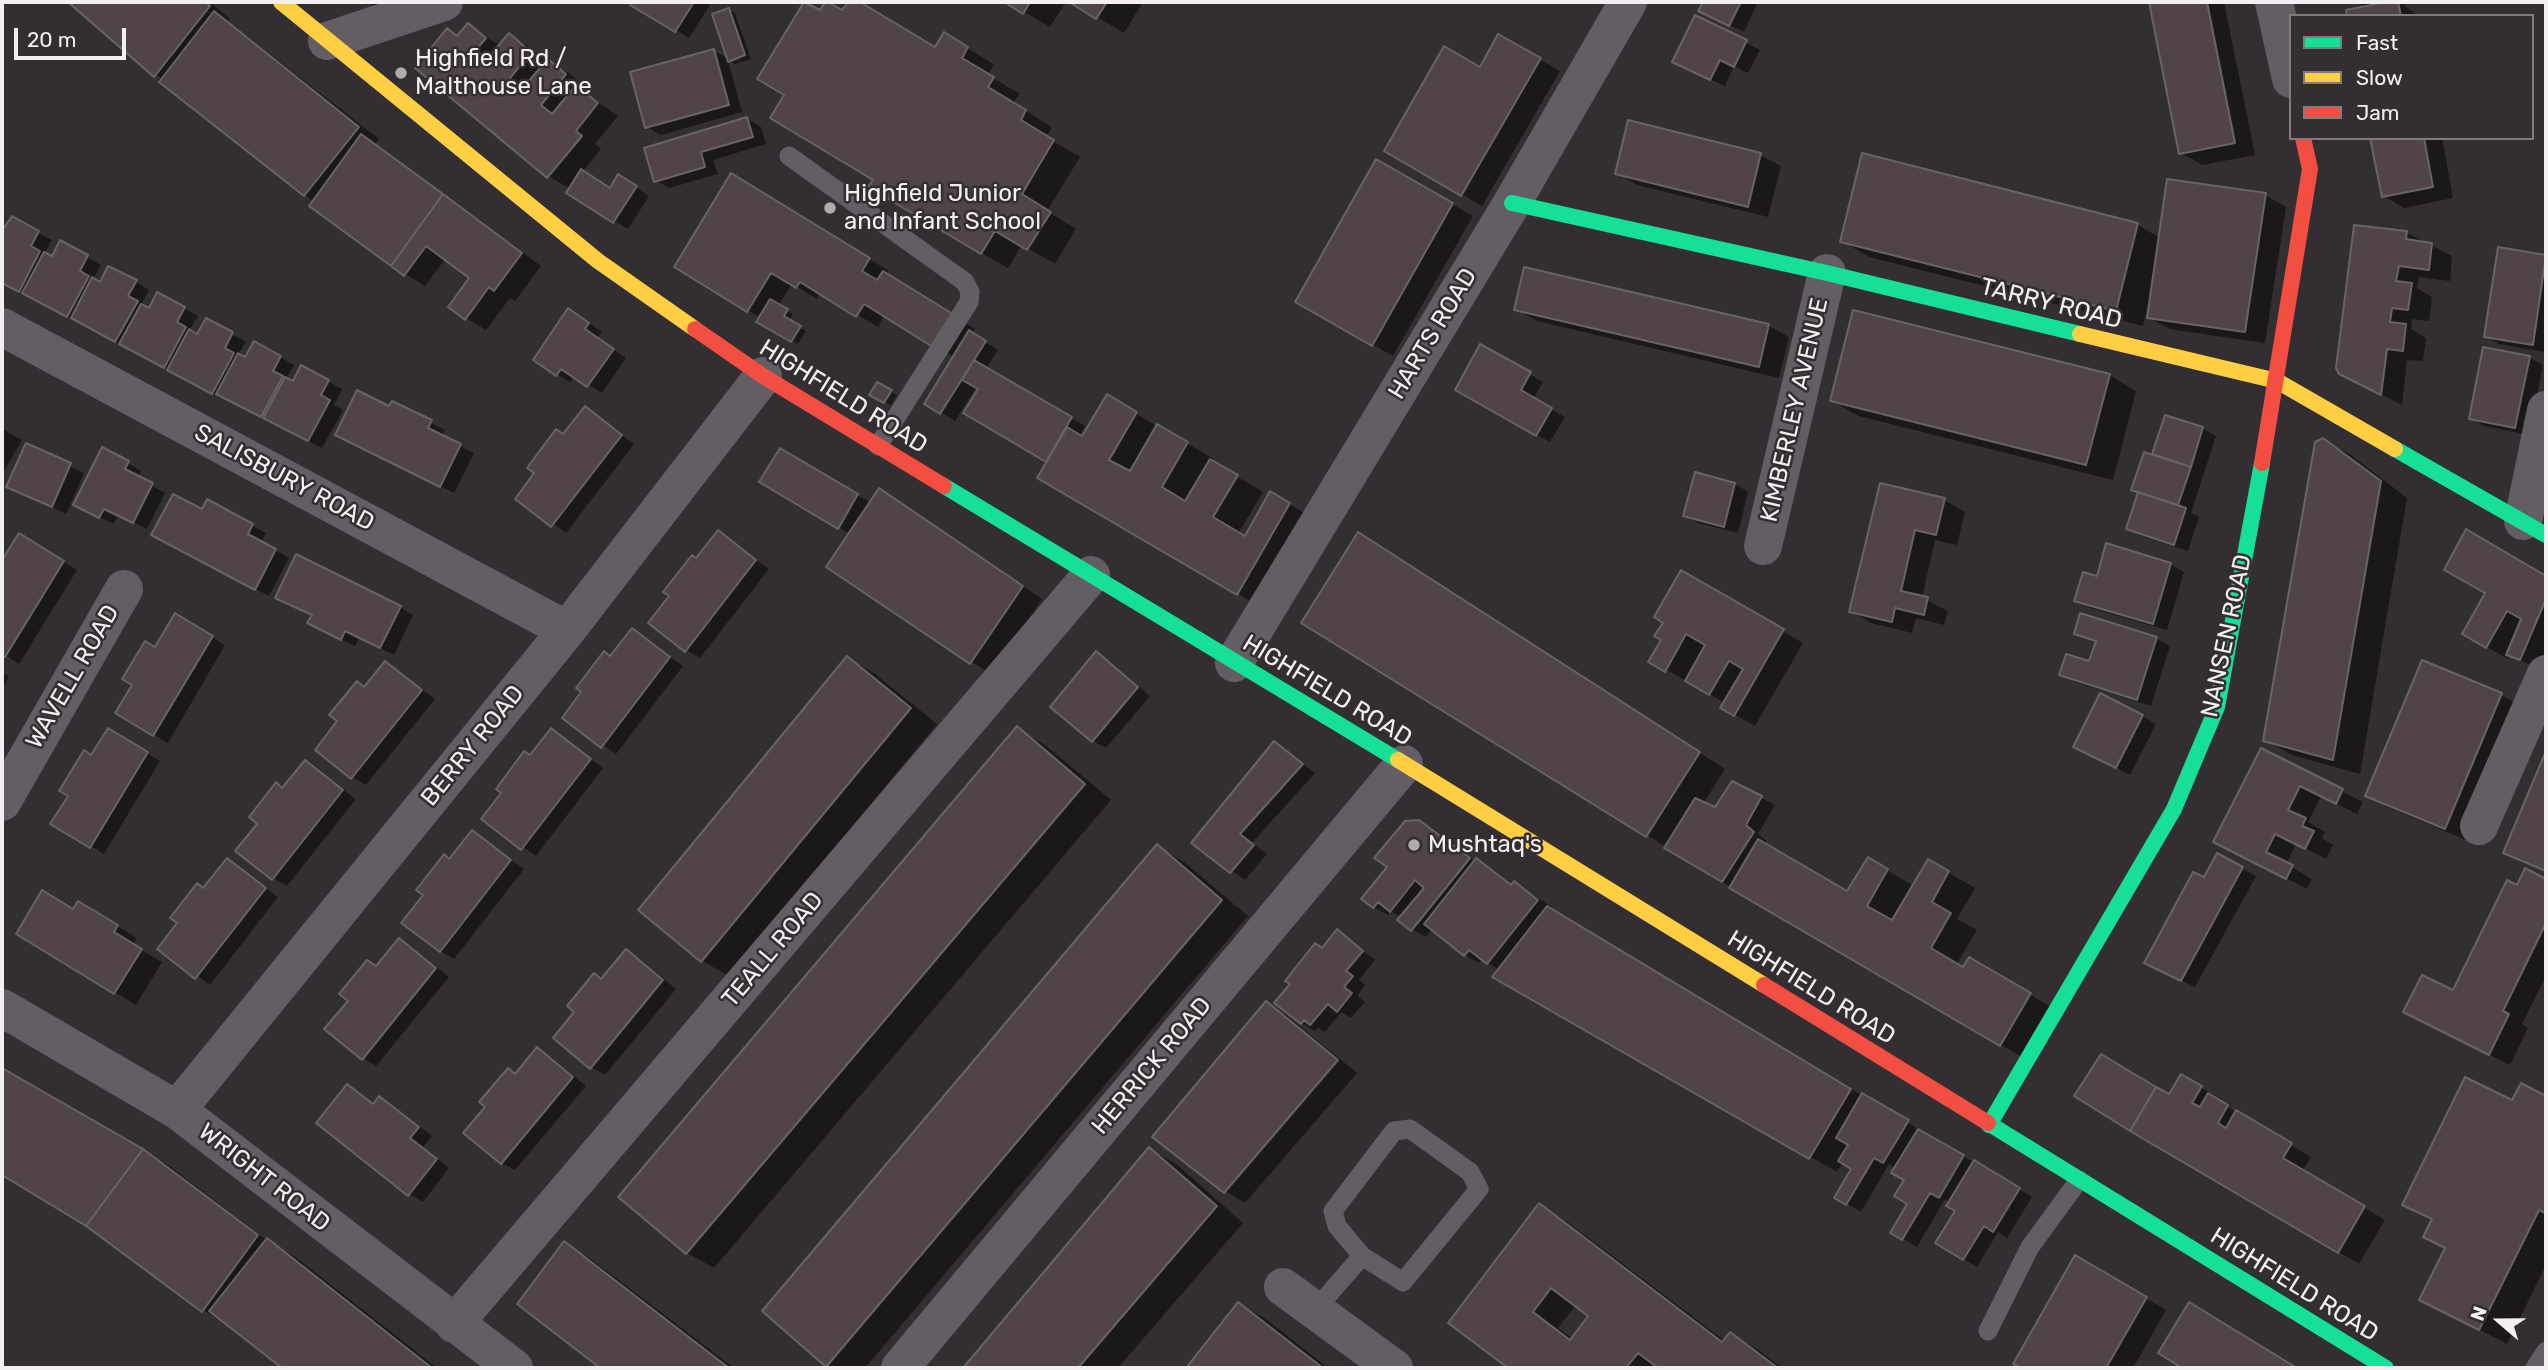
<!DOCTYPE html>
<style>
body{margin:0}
#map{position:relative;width:2548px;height:1370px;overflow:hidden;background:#332e31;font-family:Rubik,sans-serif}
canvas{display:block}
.frame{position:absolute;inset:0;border:4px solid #f4eff2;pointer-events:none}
.legend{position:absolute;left:2289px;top:14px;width:245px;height:126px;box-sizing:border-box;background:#342d31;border:2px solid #817b7e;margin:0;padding:9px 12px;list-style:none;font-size:21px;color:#f4eff2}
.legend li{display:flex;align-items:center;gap:14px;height:35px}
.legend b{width:35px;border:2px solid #817b7e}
.north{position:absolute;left:2464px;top:1286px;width:70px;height:70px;-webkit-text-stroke:5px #342d31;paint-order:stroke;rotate:290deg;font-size:19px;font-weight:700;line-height:28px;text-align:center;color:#f4eff2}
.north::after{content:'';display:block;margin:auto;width:24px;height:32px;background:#f4eff2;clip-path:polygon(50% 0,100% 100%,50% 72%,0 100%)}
.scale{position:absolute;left:14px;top:28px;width:112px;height:32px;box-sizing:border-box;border:4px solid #f4eff2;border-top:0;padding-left:9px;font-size:21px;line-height:24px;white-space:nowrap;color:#f4eff2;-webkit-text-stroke:5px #342d31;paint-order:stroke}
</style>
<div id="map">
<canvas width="2548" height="1370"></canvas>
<div class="frame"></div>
<ul class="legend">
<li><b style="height:9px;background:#16e098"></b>Fast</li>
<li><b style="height:9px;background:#ffcf43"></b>Slow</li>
<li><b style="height:9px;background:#f24e42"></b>Jam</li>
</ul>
<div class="north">N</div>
<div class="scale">20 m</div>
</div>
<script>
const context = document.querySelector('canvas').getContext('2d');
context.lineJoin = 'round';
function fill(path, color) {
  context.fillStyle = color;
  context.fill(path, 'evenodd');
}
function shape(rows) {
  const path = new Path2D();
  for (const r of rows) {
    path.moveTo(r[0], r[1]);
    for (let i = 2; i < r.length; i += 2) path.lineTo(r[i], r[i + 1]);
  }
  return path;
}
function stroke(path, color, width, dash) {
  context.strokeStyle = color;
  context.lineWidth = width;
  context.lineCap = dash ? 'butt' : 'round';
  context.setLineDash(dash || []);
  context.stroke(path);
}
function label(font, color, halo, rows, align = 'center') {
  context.font = font + ' Rubik,sans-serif';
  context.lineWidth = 5;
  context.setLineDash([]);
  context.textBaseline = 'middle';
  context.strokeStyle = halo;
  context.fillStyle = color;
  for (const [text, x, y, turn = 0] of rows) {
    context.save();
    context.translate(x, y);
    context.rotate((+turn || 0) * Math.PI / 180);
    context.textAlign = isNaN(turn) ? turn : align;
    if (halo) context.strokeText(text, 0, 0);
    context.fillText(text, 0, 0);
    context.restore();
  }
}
fill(shape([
 [71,2,210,2,230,19,228,21,379,139,375,144,541,266,515,301,510,298,486,330,466,318,472,277,446,258,425,286,405,274,161,81,163,80],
 [367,2,424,2,388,14],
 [634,2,705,2,710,5,689,38,633,4],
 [838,2,857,2,936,49,944,35,994,64,988,75,1020,94,1013,103,1052,127,1046,137,1080,157,1047,211,1076,229,1055,264,1022,245,1008,268,981,253,875,180,787,94,821,12,843,12,847,7],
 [1007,2,1066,2,1050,27],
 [1072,2,1143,2,1124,33],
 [1704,2,1758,2,1744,32,1700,11],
 [2151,2,2224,2,2255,155,2202,165,2181,153],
 [2356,2,2420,2,2404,5,2418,16,2349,16,2366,8],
 [729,10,735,13,751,59,735,64,728,60,742,112,661,135,647,127,714,51,729,59],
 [1696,17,1760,50,1748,73,1734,66,1725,86,1688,69],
 [468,25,500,46,509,35,530,47,547,62,569,73,586,87,583,91,618,116,595,144,601,149,582,172,611,189,632,184,649,196,628,229,569,193,571,189,548,176,448,30,459,37],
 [1499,36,1560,71,1482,206,1386,150,1480,69],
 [747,119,761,127,766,144,713,160,718,174,669,188,655,180],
 [2372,138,2442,138,2453,198,2404,208,2383,196],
 [1760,155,1781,166,1768,217,1637,185,1617,173],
 [1863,156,2138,225,2160,238,2265,195,2286,207,2265,343,2169,329,2148,317,2150,306,2148,306,2143,326,1869,257,1842,241],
 [1376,161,1473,216,1393,356,1297,301],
 [752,187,889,271,887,275,975,329,972,334,998,350,986,369,1085,426,1079,436,1083,438,1107,397,1214,459,1212,462,1263,492,1238,534,1245,538,1271,494,1316,519,1264,609,1039,478,1049,461,966,413,980,388,977,386,955,421,926,403,954,357,884,315,878,327,821,293,817,299,792,284,778,306,793,314,789,321,806,331,798,344,759,321,761,318,676,266],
 [12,218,52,240,44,254,52,259,61,243,101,265,93,280,101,284,136,282,149,290,141,305,150,310,158,294,198,316,189,331,198,336,206,320,246,342,238,355,246,359,255,343,294,365,286,379,293,384,302,367,342,389,334,405,343,410,322,448,227,398,226,400,2,282,2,233,4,234],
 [2407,233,2452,256,2450,281,2419,277,2417,288,2432,297,2429,321,2412,319,2411,329,2426,338,2423,361,2407,360,2402,405,2362,385],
 [2500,249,2546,257,2546,352,2499,344,2485,336],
 [1516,309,1769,326,1789,337,1779,378,1537,321],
 [582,318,602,332,597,338,626,358,602,393,575,376,570,382,557,374],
 [1481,346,1543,382,1533,399,1565,417,1550,442,1457,389],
 [2530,358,2543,365,2529,435,2484,426,2471,418],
 [2109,375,2136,391,2113,480,1859,416,1832,401],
 [877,384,897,395,891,405,872,394],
 [393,403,445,430,441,436,474,453,454,493,350,442],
 [585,408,634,444,566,533,518,498],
 [2166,417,2202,428,2216,436,2191,513,2199,517,2188,551,2142,536,2128,528],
 [2,429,22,440,3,473,2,473],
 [2323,440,2351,455,2407,498,2360,774,2292,755,2265,740],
 [27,445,84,473,66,514,9,486],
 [781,450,871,503,900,503,1042,599,992,675,828,567,850,534,762,482],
 [128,463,141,471,138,478,165,493,147,529,118,515,114,524,89,512],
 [1696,474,1735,484,1748,492,1738,533,1698,523,1685,515],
 [1881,485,1944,500,1965,512,1957,545,1935,540,1922,598,1948,611,1944,625,1916,618,1912,633,1871,623,1851,611],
 [208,502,266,533,261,542,289,558,269,596,167,543,202,511],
 [718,532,769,569,700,658,686,650,697,560],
 [2467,532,2546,578,2546,658,2541,670,2510,655,2508,659,2465,634,2487,593],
 [1359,534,1725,769,1703,804,1716,809,1733,783,1775,805,1758,834,1767,841,1764,845,1848,894,1868,859,1914,886,1928,861,1975,888,1957,919,1977,930,1956,965,1964,969,1970,959,2056,1010,2027,1060,1732,888,1647,835],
 [33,543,77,570,19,664,2,653,2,562],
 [2170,564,2184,572,2167,630,2090,608,2076,600,2098,578],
 [1682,572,1803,643,1755,726,1723,708,1725,703,1651,661,1663,640,1665,622],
 [291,605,400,607,413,615,394,655,359,638,355,646,323,630,313,616],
 [176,616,225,645,168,743,117,713],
 [632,630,683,666,616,754,565,718],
 [2076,633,2156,638,2170,646,2151,706,2075,682,2061,674,2090,663,2097,643],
 [1096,654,1110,661,1150,696,1106,748,1093,741],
 [848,658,874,673,937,724,729,976,702,961,640,910],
 [2423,662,2501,695,2522,707,2466,840,2387,807,2367,795],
 [386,663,435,699,366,785,352,777],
 [2,672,9,677,2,690],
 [2142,716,2156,724,2130,775,2089,754],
 [1018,729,1044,744,1111,800,714,1268,687,1253,621,1196],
 [109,730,160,761,104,854,53,823],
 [552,731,603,768,536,856,484,819],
 [1274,743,1315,773,1252,843,1267,854,1245,880,1194,843],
 [2261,750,2363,802,2357,814,2321,796,2308,822,2325,832,2322,838,2333,845,2326,859,2306,849,2316,830,2312,830,2303,848,2296,844,2286,864,2312,879,2307,889,2236,853],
 [2546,756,2546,872,2505,852],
 [305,762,356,799,287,886,273,878,284,789],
 [1419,822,1475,862,1477,860,1490,868,1513,886,1515,883,1528,891,1574,923,2032,1197,2007,1238,1998,1232,1977,1267,1937,1243,1957,1210,1945,1199,1917,1247,1892,1232,1909,1203,1906,1180,1896,1169,1889,1164,1861,1212,1836,1197,1853,1168,1843,1162,1837,1172,1495,976,1500,970,1482,959,1479,963,1465,955,1432,929,1425,937,1412,929,1402,917,1391,911,1388,915,1374,907,1389,867],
 [472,832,524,869,454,959,440,951,451,860],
 [1157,846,1184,862,1248,916,865,1368,831,1368,827,1366,764,1311],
 [2218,856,2256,876,2195,987,2160,970],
 [227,860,278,897,210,985,159,948],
 [2526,871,2546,881,2546,976,2522,1024,2528,1028,2510,1065,2426,1023,2454,992],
 [74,911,99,915,137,938,133,945,162,962,136,1005,18,933],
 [1337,932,1375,960,1359,980,1365,985,1357,996,1365,1002,1351,1018,1341,1012,1325,1032,1318,1028,1315,1031,1302,1023,1323,950],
 [400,940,413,948,449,977,376,1066,363,1058],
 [626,951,640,959,676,989,605,1075,591,1067,602,980],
 [1266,1004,1286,1015,1357,1073,1245,1203,1225,1191],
 [537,1049,551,1057,586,1086,515,1170,502,1163],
 [2,1070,140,1149,85,1223,2,1173],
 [2181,1076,2221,1099,2220,1102,2311,1157,2302,1171,2385,1220,2359,1264,2131,1130,2169,1097],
 [2521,1085,2546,1098,2546,1265,2507,1344,2422,1300,2447,1249,2433,1220,2404,1204,2512,1102],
 [347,1086,375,1105,380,1098,393,1106,432,1136,423,1147,449,1168,423,1202,409,1194],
 [1150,1149,1176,1164,1243,1223,1118,1368,965,1368],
 [143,1151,168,1165,269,1242,294,1256,437,1368,285,1368,224,1321,223,1322,203,1310],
 [1539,1206,1566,1221,1725,1341,1730,1334,1757,1349,1782,1368,1511,1368,1451,1323],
 [1576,1305,1590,1316,1573,1339,1558,1328],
 [564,1243,591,1259,734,1368,603,1368,519,1303],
 [2076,1258,2166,1310,2133,1368,2025,1368,2016,1363],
 [1239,1304,1266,1319,1328,1368,1188,1368],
 [2210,1317,2295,1368,2186,1368,2160,1353]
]), '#0007');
const building = shape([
 [68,2,205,2,210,6,154,77,68,2],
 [632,2,694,2,675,32,630,5,632,2],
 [804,2,820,10,825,2,828,2,842,10,848,2,860,2,935,47,944,32,968,47,962,58,994,77,988,87,1026,110,1021,120,1054,140,1022,194,1051,212,1027,250,995,231,981,254,868,187,873,180,770,118,784,95,757,79,804,2],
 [1004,2,1030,2,1023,14,1004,2],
 [1069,2,1107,2,1096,19,1069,2],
 [1703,2,1741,2,1729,26,1698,11,1703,2],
 [2149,2,2207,2,2235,143,2179,154,2149,2],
 [2386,2,2398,2,2401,16,2347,16,2346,10,2386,2],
 [729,8,745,55,728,62,712,14,729,8],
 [214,11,359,127,304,196,159,82,214,11],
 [1695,15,1747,40,1734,67,1720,60,1710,80,1672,62,1695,15],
 [468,23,486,38,476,50,487,59,509,33,531,52,508,81,520,91,548,59,566,74,541,105,552,114,576,85,598,103,576,131,582,136,547,178,415,68,447,28,457,36,468,23],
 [1498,34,1541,58,1461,196,1384,151,1444,46,1480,67,1498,34],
 [714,49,729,105,645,128,630,72,714,49],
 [747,117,753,137,701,152,705,167,654,182,644,148,747,117],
 [1628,120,1761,153,1748,207,1615,174,1628,120],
 [361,134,443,194,391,266,309,206,361,134],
 [2370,138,2424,138,2433,187,2382,197,2370,138],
 [1862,153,2138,223,2116,311,1840,242,1862,153],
 [1376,159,1453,203,1372,346,1295,302,1376,159],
 [581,169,610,188,618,174,637,186,613,223,566,193,581,169],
 [731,173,870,258,862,271,877,280,883,271,956,316,936,349,864,304,856,317,800,282,796,288,771,273,747,312,674,267,731,173],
 [2167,179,2266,193,2245,332,2147,318,2167,179],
 [443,194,522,253,494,291,489,287,465,320,448,307,469,278,426,246,404,276,391,266,443,194],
 [12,216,39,231,31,246,40,251,19,292,2,283,2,231,12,216],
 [2354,225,2407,231,2406,239,2432,243,2429,270,2399,266,2396,281,2412,283,2408,310,2392,308,2390,322,2406,324,2403,351,2387,349,2381,395,2339,374,2336,368,2354,225],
 [60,240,88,255,80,271,89,276,67,317,22,293,44,252,52,256,60,240],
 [2498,247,2546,255,2533,345,2484,337,2498,247],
 [108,266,137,280,128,296,138,301,115,342,71,318,92,277,100,282,108,266],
 [1524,267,1769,324,1759,367,1514,310,1524,267],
 [157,292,185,307,177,322,186,327,164,368,119,344,141,304,149,308,157,292],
 [770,299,788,309,784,316,801,326,791,342,756,322,770,299],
 [568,308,589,323,585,329,614,349,587,387,561,369,556,376,533,360,568,308],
 [1853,310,2110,374,2086,465,1830,401,1853,310],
 [206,318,233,332,225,348,234,353,212,394,167,370,189,329,197,334,206,318],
 [969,330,986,341,940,414,924,404,969,330],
 [254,341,281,356,273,371,283,376,261,417,216,394,238,353,245,357,254,341],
 [1480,344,1531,372,1521,390,1552,408,1536,436,1455,390,1480,344],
 [2483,347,2530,356,2515,428,2469,419,2483,347],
 [974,360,1072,417,1046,462,963,413,978,389,962,380,974,360],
 [301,365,329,380,321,395,330,400,308,441,263,418,285,377,293,381,301,365],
 [877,382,892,390,884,403,869,395,877,382],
 [357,390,389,406,392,401,432,420,428,428,461,444,440,487,335,435,357,390],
 [1107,394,1137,412,1109,460,1130,471,1157,424,1188,442,1162,487,1185,501,1210,459,1238,475,1213,517,1245,536,1270,491,1290,503,1237,595,1037,478,1067,427,1082,436,1107,394],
 [585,406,622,435,551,527,515,499,534,473,527,468,556,429,563,434,585,406],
 [2165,415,2203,427,2191,467,2152,454,2165,415],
 [2323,438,2381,481,2333,760,2263,741,2315,442,2323,438],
 [26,443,71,463,52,507,6,487,26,443],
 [102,447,129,461,125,469,153,483,133,523,104,509,99,518,73,505,102,447],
 [780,448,858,494,838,529,759,482,780,448],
 [2144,452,2191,467,2178,505,2131,490,2144,452],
 [1695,472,1735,483,1724,527,1683,516,1695,472],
 [1880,483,1945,498,1936,535,1915,530,1901,591,1928,597,1924,615,1895,608,1892,622,1849,612,1880,483],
 [879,488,1023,586,970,664,826,567,879,488],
 [2138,492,2186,508,2174,545,2126,529,2138,492],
 [173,494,202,509,207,499,253,524,248,534,276,549,255,590,151,535,173,494],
 [2466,529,2546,576,2546,599,2520,660,2506,655,2521,619,2507,611,2486,648,2462,634,2485,593,2444,570,2466,529],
 [718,530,756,560,685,652,648,623,669,596,663,592,692,555,696,558,718,530],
 [1358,532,1700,752,1646,837,1301,623,1358,532],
 [19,533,64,561,5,657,2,656,2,560,19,533],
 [2106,543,2171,563,2153,624,2074,601,2083,572,2097,576,2106,543],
 [296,554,401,606,380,648,345,631,341,640,307,623,312,615,275,598,296,554],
 [1681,570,1784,629,1734,716,1720,708,1743,669,1729,661,1709,695,1685,681,1705,645,1686,634,1665,672,1648,662,1661,640,1654,636,1663,623,1654,617,1681,570],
 [175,613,213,636,153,736,115,713,132,685,122,679,145,641,155,647,175,613],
 [2080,613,2157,637,2137,700,2059,675,2066,654,2089,661,2096,641,2074,634,2080,613],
 [632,628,670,657,601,748,562,718,581,692,576,688,604,651,610,656,632,628],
 [1096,651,1138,687,1092,742,1050,707,1096,651],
 [847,656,911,708,701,962,638,910,847,656],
 [2422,660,2502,693,2445,829,2365,796,2422,660],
 [385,661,422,690,351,779,315,750,337,721,329,715,357,681,364,687,385,661],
 [2100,693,2143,715,2116,768,2073,747,2100,693],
 [1017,726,1085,784,686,1254,618,1197,1017,726],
 [108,728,148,752,90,848,50,824,68,796,59,791,84,750,91,755,108,728],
 [551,728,591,759,521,850,481,819,501,793,496,789,524,751,530,755,551,728],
 [1274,741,1303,764,1240,834,1254,845,1230,873,1191,843,1274,741],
 [2261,748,2343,789,2336,804,2300,786,2288,810,2306,818,2302,826,2314,831,2305,849,2275,834,2266,852,2293,865,2286,879,2213,842,2261,748],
 [2546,751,2546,871,2503,853,2546,751],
 [305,760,343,790,272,880,235,851,257,824,249,817,276,782,282,788,305,760],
 [1732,781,1762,796,1746,825,1754,832,1722,882,1664,848,1695,798,1715,807,1732,781],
 [1419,820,1470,858,1411,931,1397,920,1424,888,1415,880,1390,912,1378,902,1373,908,1361,899,1387,867,1374,858,1405,821,1419,820],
 [472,830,511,860,440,952,401,923,423,895,416,890,444,854,449,859,472,830],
 [1758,839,1847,891,1868,857,1888,869,1867,906,1892,920,1928,859,1949,871,1932,902,1951,913,1931,948,1963,967,1969,957,2031,993,2000,1046,1729,888,1758,839],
 [1157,844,1222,900,826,1367,762,1311,1157,844],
 [2217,853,2243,867,2181,981,2144,963,2193,872,2204,877,2217,853],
 [227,858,266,888,195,979,157,949,177,923,170,918,197,883,203,888,227,858],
 [1476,858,1511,885,1514,881,1538,900,1487,964,1469,950,1464,956,1424,924,1476,858],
 [2525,868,2546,879,2546,923,2503,1011,2509,1014,2489,1055,2403,1012,2422,975,2453,990,2507,880,2517,885,2525,868],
 [42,890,73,909,78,901,118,925,114,932,142,949,114,994,16,934,42,890],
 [1547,906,1851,1089,1809,1159,1492,977,1547,906],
 [1337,929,1363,951,1346,971,1353,976,1344,987,1352,993,1337,1012,1328,1004,1310,1025,1304,1020,1301,1024,1274,1003,1290,984,1285,981,1315,943,1322,948,1337,929],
 [399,938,436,968,362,1060,324,1029,348,1001,339,994,367,960,376,966,399,938],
 [626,949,663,980,590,1069,553,1038,574,1012,567,1006,594,973,601,979,626,949],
 [1266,1001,1338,1060,1224,1193,1152,1137,1266,1001],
 [537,1047,573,1077,501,1164,463,1133,485,1107,479,1102,508,1068,515,1074,537,1047],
 [2101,1054,2156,1087,2130,1131,2074,1096,2101,1054],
 [2,1068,143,1149,86,1226,2,1175,2,1068],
 [2181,1074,2202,1086,2192,1103,2200,1107,2208,1093,2228,1105,2218,1123,2226,1128,2236,1110,2292,1143,2283,1158,2365,1206,2338,1253,2130,1131,2156,1087,2169,1094,2181,1074],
 [2465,1077,2512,1100,2521,1083,2546,1096,2546,1214,2539,1210,2479,1330,2419,1300,2445,1248,2423,1237,2432,1219,2402,1205,2465,1077],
 [347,1084,373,1104,379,1096,419,1127,410,1138,437,1159,408,1196,316,1123,347,1084],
 [1862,1093,1909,1120,1883,1163,1874,1158,1846,1205,1834,1198,1851,1169,1838,1161,1848,1145,1836,1138,1862,1093],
 [1918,1129,1964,1155,1939,1198,1930,1193,1902,1240,1890,1233,1907,1204,1894,1196,1904,1180,1891,1173,1918,1129],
 [1149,1147,1217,1206,1078,1368,963,1368,1149,1147],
 [143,1149,258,1235,202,1312,86,1226,143,1149],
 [1974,1160,2020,1188,1993,1232,1984,1226,1963,1260,1935,1243,1955,1211,1946,1206,1974,1160],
 [1539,1203,1722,1342,1730,1332,1778,1368,1658,1368,1638,1353,1626,1368,1508,1368,1448,1323,1539,1203],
 [1551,1288,1588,1316,1570,1340,1533,1312,1551,1288],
 [267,1238,432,1368,282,1368,209,1311,267,1238],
 [564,1241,729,1368,600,1368,517,1304,564,1241],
 [2075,1255,2147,1297,2106,1368,2021,1368,2013,1364,2075,1255],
 [1238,1302,1323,1368,1186,1368,1238,1302],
 [2189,1302,2297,1368,2182,1368,2158,1353,2189,1302]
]);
fill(building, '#504446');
stroke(building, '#686466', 2);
stroke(shape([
 [789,156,965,282,970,292,969,302,878,446],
 [1315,1310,1362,1256,1403,1282,1479,1189,1470,1172,1410,1129,1394,1131,1333,1211,1337,1226,1362,1256],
 [1988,1331,2030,1247,2079,1180],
 [2535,1368,2546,1351]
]), '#625e64', 19);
stroke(shape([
 [2274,2,2291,79],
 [327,41,444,2],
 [2,327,567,630],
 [2523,521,2546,410],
 [1763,546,1827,273],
 [1234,663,1512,203,1628,2],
 [2,802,124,589],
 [2479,826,2546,674],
 [2,1008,177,1110,514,1368],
 [177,1110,567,630,763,376],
 [1283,1287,1394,1368],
 [454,1324,1091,575],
 [900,1368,1404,764]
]), '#625e64', 38);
stroke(shape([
 [1512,203,1827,273,2080,334],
 [2395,449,2546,535],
 [944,486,1398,760],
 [1988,1123,2386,1368],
 [1989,1125,2174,809,2217,707,2262,463]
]), '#16e098', 16);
stroke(shape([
 [281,2,598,261,695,329],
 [2080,334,2277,381,2395,449],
 [1398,760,1764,985]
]), '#ffcf43', 16);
stroke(shape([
 [695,329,763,376,944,486],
 [2262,463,2310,169,2303,138],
 [1764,985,1988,1123]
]), '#f24e42', 16);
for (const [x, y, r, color] of [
 [401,73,7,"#b0abae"],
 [830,208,7,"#b0abae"],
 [1414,845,7,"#b0abae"]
]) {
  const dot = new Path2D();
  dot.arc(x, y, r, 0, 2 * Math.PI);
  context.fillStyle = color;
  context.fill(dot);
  stroke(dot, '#342d31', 2.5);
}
label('24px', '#f4eff2', '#342d31', [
 ["Highfield Rd /",415,59],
 ["Malthouse Lane",415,87],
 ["Highfield Junior",844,194],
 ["and Infant School",844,222],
 ["Mushtaq's",1428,845]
], 'left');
label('24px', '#f4eff2', '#342d31', [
 ["TARRY ROAD",2051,304,14],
 ["HARTS ROAD",1433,334,-59],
 ["HIGHFIELD ROAD",843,397,32],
 ["KIMBERLEY AVENUE",1795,410,-77],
 ["SALISBURY ROAD",284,478,28],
 ["NANSEN ROAD",2227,636,-78],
 ["WAVELL ROAD",73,677,-60],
 ["HIGHFIELD ROAD",1327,691,31],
 ["BERRY ROAD",473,746,-51],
 ["TEALL ROAD",773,950,-50],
 ["HIGHFIELD ROAD",1811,988,32],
 ["HERRICK ROAD",1152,1066,-50],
 ["WRIGHT ROAD",264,1178,38],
 ["HIGHFIELD ROAD",2294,1285,32]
]);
</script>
